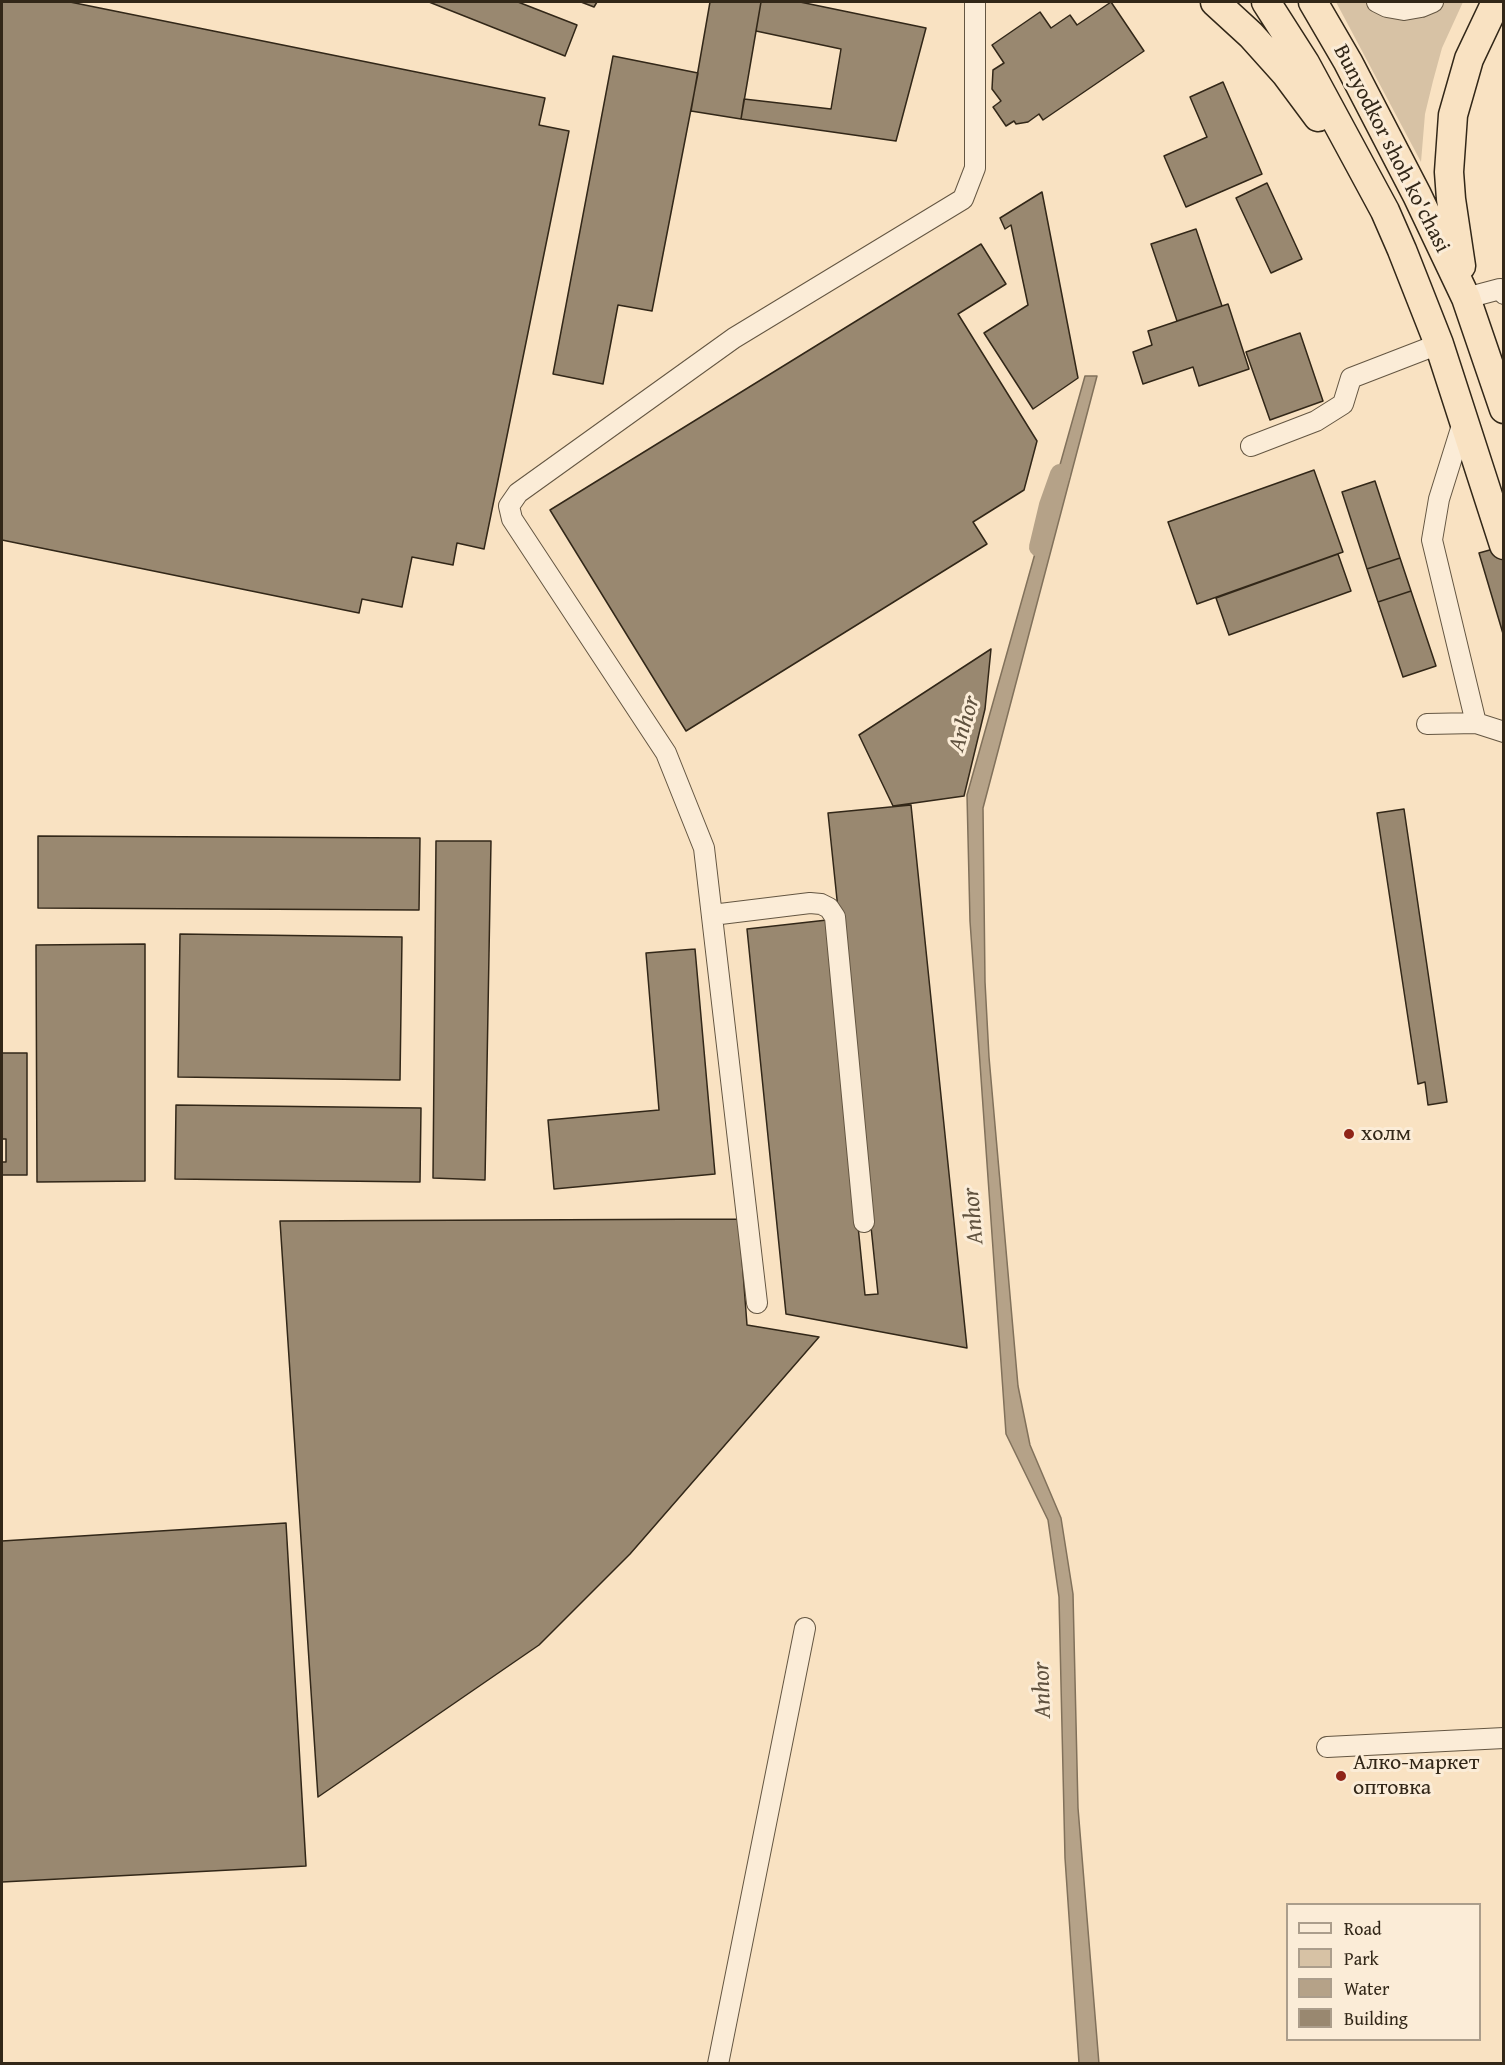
<!DOCTYPE html>
<meta charset="utf-8">
<style>
body{margin:0}
#map{position:relative;width:1505px;height:2065px;overflow:hidden;background:#f9e2c2;font-family:"Gentium Book Plus",serif}
canvas{display:block}
.frame{position:absolute;inset:0;border:3px solid #322718;pointer-events:none}
.legend{position:absolute;left:1286px;top:1903px;width:195px;height:138px;box-sizing:border-box;background:#fbecd7;border:2px solid #ab9d8b;margin:0;padding:8px 10px;list-style:none;font-size:18px;color:#322718}
.legend li{display:flex;align-items:center;gap:12px;height:30px}
.legend b{width:30px;border:2px solid #ab9d8b}
</style>
<div id="map">
<canvas width="1505" height="2065"></canvas>
<div class="frame"></div>
<ul class="legend">
<li><b style="height:8px;background:#fbecd7"></b>Road</li>
<li><b style="height:16px;background:#d7c2a5"></b>Park</li>
<li><b style="height:16px;background:#b5a288"></b>Water</li>
<li><b style="height:16px;background:#998870"></b>Building</li>
</ul>
</div>
<script>
const context = document.querySelector('canvas').getContext('2d');
context.lineJoin = 'round';
function fill(path, color) {
  context.fillStyle = color;
  context.fill(path, 'evenodd');
}
function shape(rows) {
  const path = new Path2D();
  for (const r of rows) {
    path.moveTo(r[0], r[1]);
    for (let i = 2; i < r.length; i += 2) path.lineTo(r[i], r[i + 1]);
  }
  return path;
}
function stroke(path, color, width, dash) {
  context.strokeStyle = color;
  context.lineWidth = width;
  context.lineCap = dash ? 'butt' : 'round';
  context.setLineDash(dash || []);
  context.stroke(path);
}
function label(font, color, halo, rows, align = 'center') {
  context.font = font + ' "Gentium Book Plus",serif';
  context.lineWidth = 6;
  context.setLineDash([]);
  context.textBaseline = 'middle';
  context.strokeStyle = halo;
  context.fillStyle = color;
  for (const [text, x, y, turn = 0] of rows) {
    context.save();
    context.translate(x, y);
    context.rotate((+turn || 0) * Math.PI / 180);
    context.textAlign = isNaN(turn) ? turn : align;
    if (halo) context.strokeText(text, 0, 0);
    context.fillText(text, 0, 0);
    context.restore();
  }
}
fill(shape([
 [1336,2,1463,2,1442,48,1433,81,1425,114,1421,162]
]), '#d7c2a5');
const water = shape([
 [1085,376,1097,376,983,808,985,982,989,1057,1018,1386,1030,1445,1061,1518,1073,1594,1078,1808,1099,2064,1079,2063,1065,1858,1059,1597,1048,1520,1006,1434,970,921,967,795,1085,376]
]);
fill(water, '#b5a288');
stroke(water, '#81715b', 1.5);
stroke(shape([
 [1039,547,1049,505,1060,474]
]), '#b5a288', 20);
const building = shape([
 [2,2,70,2,545,98,539,125,569,131,484,549,457,543,453,565,412,557,402,607,362,599,359,613,2,540,2,2],
 [429,2,518,2,577,25,565,56,429,2],
 [581,2,597,2,594,7,581,2],
 [710,2,761,2,741,119,691,111,710,2],
 [761,2,800,2,926,28,896,141,741,119,744,99,831,109,841,49,756,31,761,2],
 [1111,2,1144,51,1043,120,1039,114,1028,122,1016,124,1014,121,1006,126,993,107,1001,101,992,89,993,70,1004,63,992,45,1040,12,1051,28,1070,15,1077,25,1111,2],
 [613,56,698,73,652,311,618,305,603,384,553,374,613,56],
 [1223,82,1262,174,1186,207,1164,156,1207,137,1190,97,1223,82],
 [1267,183,1302,259,1271,273,1236,198,1267,183],
 [1042,192,1078,378,1033,409,984,333,1028,305,1011,225,1005,229,1000,218,1042,192],
 [1196,229,1222,306,1177,321,1151,244,1196,229],
 [981,244,1006,284,958,314,1037,441,1024,490,973,522,987,544,686,731,550,510,981,244],
 [1228,304,1249,369,1199,386,1193,367,1143,384,1133,352,1152,345,1148,331,1228,304],
 [1300,333,1323,401,1270,420,1246,352,1300,333],
 [1314,470,1343,552,1197,604,1168,522,1314,470],
 [1375,481,1400,558,1367,569,1342,492,1375,481],
 [1504,546,1504,637,1479,553,1504,546],
 [1338,554,1351,591,1229,635,1216,598,1338,554],
 [1400,558,1411,591,1378,602,1367,569,1400,558],
 [1411,591,1436,666,1403,677,1378,602,1411,591],
 [991,649,985,709,964,796,893,806,859,735,991,649],
 [911,805,967,1348,786,1314,747,929,827,920,865,1295,878,1294,828,813,911,805],
 [1404,809,1447,1102,1428,1105,1425,1082,1418,1084,1377,813,1404,809],
 [38,836,420,838,419,910,38,908,38,836],
 [436,841,491,841,485,1180,433,1178,436,841],
 [180,934,402,937,400,1080,178,1077,180,934],
 [145,944,145,1181,37,1182,36,945,145,944],
 [695,949,715,1174,554,1189,548,1120,659,1110,646,953,695,949],
 [2,1053,27,1053,27,1175,2,1175,2,1162,6,1162,6,1139,2,1139,2,1053],
 [176,1105,421,1108,420,1182,175,1179,176,1105],
 [739,1219,747,1325,819,1337,630,1554,539,1645,318,1797,280,1221,739,1219],
 [286,1523,306,1866,2,1882,2,1541,286,1523]
]);
fill(building, '#998870');
stroke(building, '#322718', 1.5);
const minor = shape([
 [1377,2,1387,7,1404,10,1421,7,1433,2],
 [1466,298,1500,289,1504,294],
 [1464,419,1439,499,1432,540,1476,723,1504,732],
 [1251,446,1316,421,1343,404,1351,378,1439,344],
 [1427,724,1476,723],
 [712,915,810,903,821,904,829,908,835,917,864,1222],
 [757,1303,704,848,666,753,512,519,509,506,518,493,734,338,963,199,975,168,975,2],
 [1327,1747,1504,1738],
 [718,2064,805,1628]
]);
const highway = shape([
 [1215,2,1251,35,1286,74,1318,117],
 [1266,2,1305,63,1385,211,1402,250,1439,344,1504,545],
 [1313,2,1348,62,1417,195,1466,298,1504,409],
 [1461,266,1451,199,1449,172,1453,115,1469,59,1496,2]
]);
stroke(minor, '#645642', 22);
stroke(highway, '#322718', 31);
stroke(minor, '#fbecd7', 20);
stroke(highway, '#f9e2c2', 28);
for (const [x, y, r, color] of [
 [1349,1134,6,"#8f2418"],
 [1341,1776,6,"#8f2418"]
]) {
  const dot = new Path2D();
  dot.arc(x, y, r, 0, 2 * Math.PI);
  context.fillStyle = color;
  context.fill(dot);
  stroke(dot, '#fbecd7', 2);
}
label('22px', '#322718', '#fbecd7', [
 ["Bunyodkor shoh ko'chasi",1391,149,63]
]);
label('22px', '#322718', '#fbecd7', [
 ["холм",1361,1134],
 ["Алко-маркет",1353,1763],
 ["оптовка",1353,1788]
], 'left');
label('italic 24px', '#60523f', '#fbecd7', [
 ["Anhor",965,724,-73],
 ["Anhor",974,1216,-95],
 ["Anhor",1043,1690,-92]
]);
</script>
